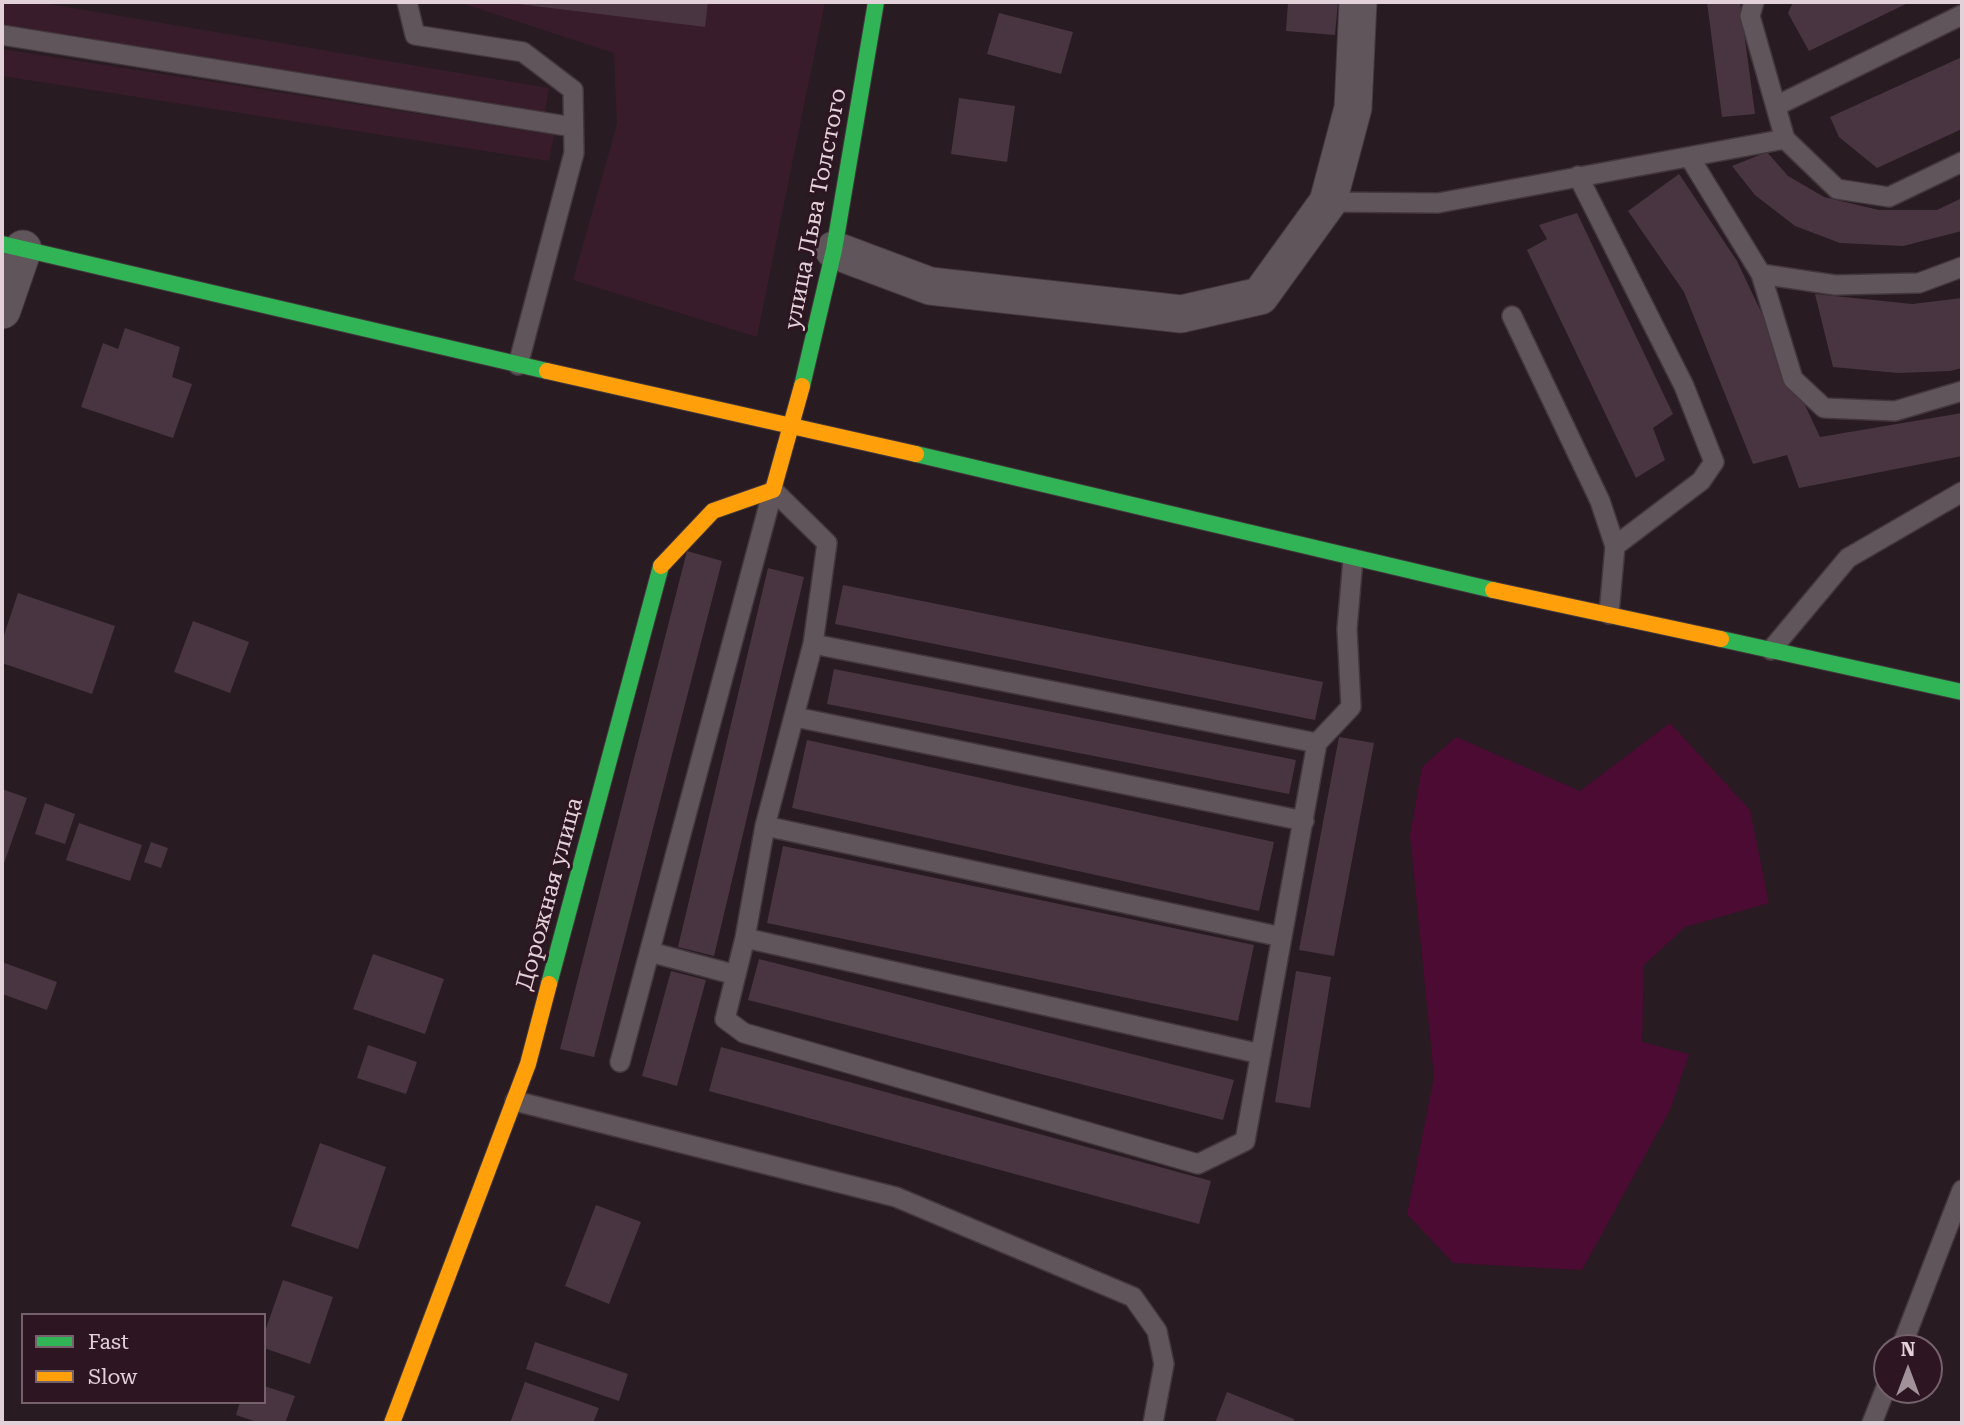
<!DOCTYPE html>
<meta charset="utf-8">
<style>
body{margin:0}
#map{position:relative;width:1964px;height:1425px;overflow:hidden;background:#281b22;font-family:"Roboto Serif",serif}
canvas{display:block}
.frame{position:absolute;inset:0;border:4px solid #e2d1d9;pointer-events:none}
.legend{position:absolute;left:21px;top:1313px;width:245px;height:91px;box-sizing:border-box;background:#2d1622;border:2px solid #75616b;margin:0;padding:9px 12px;list-style:none;font-size:21px;color:#e2d1d9}
.legend li{display:flex;align-items:center;gap:14px;height:35px}
.legend b{width:35px;border:2px solid #75616b}
.north{position:absolute;left:1873px;top:1334px;width:70px;height:70px;box-sizing:border-box;background:#2d1622;border:2px solid #75616b;border-radius:50%;rotate:0deg;font-size:19px;font-weight:700;line-height:28px;text-align:center;color:#e2d1d9}
.north::after{content:'';display:block;margin:auto;width:24px;height:32px;background:#a19199;clip-path:polygon(50% 0,100% 100%,50% 72%,0 100%)}
</style>
<div id="map">
<canvas width="1964" height="1425"></canvas>
<div class="frame"></div>
<ul class="legend">
<li><b style="height:9px;background:#30b455"></b>Fast</li>
<li><b style="height:9px;background:#ff9f0a"></b>Slow</li>
</ul>
<div class="north">N</div>
</div>
<script>
const context = document.querySelector('canvas').getContext('2d');
context.lineJoin = 'round';
function fill(path, color) {
  context.fillStyle = color;
  context.fill(path, 'evenodd');
}
function shape(rows) {
  const path = new Path2D();
  for (const r of rows) {
    path.moveTo(r[0], r[1]);
    for (let i = 2; i < r.length; i += 2) path.lineTo(r[i], r[i + 1]);
  }
  return path;
}
function stroke(path, color, width, dash) {
  context.strokeStyle = color;
  context.lineWidth = width;
  context.lineCap = dash ? 'butt' : 'round';
  context.setLineDash(dash || []);
  context.stroke(path);
}
function label(font, color, halo, rows, align = 'center') {
  context.font = font + ' "Roboto Serif",serif';
  context.lineWidth = 6;
  context.setLineDash([]);
  context.textBaseline = 'middle';
  context.strokeStyle = halo;
  context.fillStyle = color;
  for (const [text, x, y, turn = 0] of rows) {
    context.save();
    context.translate(x, y);
    context.rotate((+turn || 0) * Math.PI / 180);
    context.textAlign = isNaN(turn) ? turn : align;
    if (halo) context.strokeText(text, 0, 0);
    context.fillText(text, 0, 0);
    context.restore();
  }
}
fill(shape([
 [2,2,37,2,549,88,544,116,2,24],
 [458,2,825,2,757,337,573,280,617,124,614,53],
 [2,49,554,135,549,161,2,76]
]), '#381c2b');
fill(shape([
 [1670,723,1750,810,1769,903,1685,927,1644,965,1642,1042,1689,1054,1670,1110,1582,1270,1453,1263,1407,1214,1434,1077,1410,835,1422,767,1456,737,1580,791]
]), '#4b0b33');
fill(shape([
 [502,2,708,2,705,27],
 [1288,2,1338,2,1335,35,1286,31],
 [1707,2,1740,2,1755,114,1722,117],
 [1793,2,1910,2,1809,51,1788,13],
 [999,13,1073,32,1061,74,987,54],
 [1962,57,1962,129,1877,168,1839,137,1830,117],
 [959,98,1015,106,1007,162,951,154],
 [1767,152,1788,176,1824,197,1879,210,1937,210,1962,198,1962,231,1903,246,1840,243,1795,226,1755,195,1732,166],
 [1679,174,1737,261,1820,437,1962,413,1962,456,1799,488,1787,455,1753,464,1684,292,1628,211],
 [1577,213,1673,414,1653,428,1665,460,1636,478,1527,250,1547,239,1539,225],
 [1815,294,1912,304,1962,298,1962,368,1950,371,1898,373,1833,367],
 [125,328,180,347,172,377,192,384,173,438,81,407,103,343,118,349],
 [687,551,722,561,594,1057,560,1049],
 [768,568,804,577,714,956,678,947],
 [843,585,1323,682,1315,720,835,624],
 [18,593,115,626,92,694,2,663,2,641],
 [193,621,249,642,230,693,174,672],
 [834,669,1296,760,1289,794,827,704],
 [1339,737,1374,743,1334,956,1299,950],
 [807,740,1274,842,1259,911,792,808],
 [2,789,27,798,2,869],
 [45,803,75,814,65,844,35,834],
 [79,823,142,845,130,881,66,860],
 [151,842,168,848,161,868,144,862],
 [783,846,1254,945,1238,1021,767,923],
 [373,954,444,979,425,1034,353,1009],
 [759,959,1234,1080,1223,1120,748,1000],
 [2,962,57,982,47,1010,2,994],
 [671,971,706,980,677,1086,642,1076],
 [1296,971,1331,977,1310,1108,1275,1102],
 [368,1045,417,1062,406,1094,357,1078],
 [721,1047,1211,1181,1199,1224,709,1091],
 [320,1143,386,1167,358,1249,291,1226],
 [596,1205,641,1222,609,1304,565,1286],
 [283,1280,333,1297,310,1364,264,1348,264,1334],
 [535,1342,628,1374,619,1401,526,1369],
 [525,1382,599,1408,593,1423,510,1423],
 [264,1386,295,1396,285,1423,260,1423,236,1415,240,1402,264,1402],
 [1227,1392,1294,1419,1293,1423,1215,1423]
]), '#493541');
const lane = shape([
 [407,2,415,35,523,52,573,90,574,153,518,365],
 [2,35,573,127],
 [1776,106,1962,15],
 [1785,139,1837,189,1889,197,1962,162],
 [1690,158,1761,274,1835,285,1919,283,1962,267],
 [1578,176,1684,386,1714,462,1701,481,1615,546],
 [1328,202,1438,203,1785,139,1750,16,1754,2],
 [1761,274,1793,379,1824,408,1895,411,1962,391],
 [1512,316,1600,501,1615,546,1609,614],
 [813,644,1317,743],
 [1771,650,1848,558,1962,492],
 [795,717,1304,821],
 [765,826,1282,937],
 [745,938,1261,1054],
 [650,952,736,975],
 [620,1062,773,490,827,543,813,644,765,826,745,938,725,1019,744,1033,1198,1164,1245,1141,1317,743,1351,707,1347,629,1353,559],
 [515,1101,896,1197,1133,1297,1157,1331,1164,1364,1153,1423],
 [1901,1348,1962,1190],
 [1872,1423,1887,1385]
]);
const street = shape([
 [834,250,930,286,1181,314,1260,296,1328,202,1353,108,1358,2],
 [2,310,23,249]
]);
const fast = shape([
 [2,244,547,371],
 [802,386,834,250,876,2],
 [916,454,1493,590],
 [1721,639,1962,692],
 [549,984,661,566]
]);
const slow = shape([
 [547,371,916,454],
 [661,566,713,511,773,490,802,386],
 [1493,590,1721,639],
 [392,1423,528,1064,549,984]
]);
stroke(lane, '#42373c', 22);
stroke(street, '#42373c', 39);
stroke(fast, '#42373c', 18);
stroke(slow, '#42373c', 18);
stroke(lane, '#60555a', 19);
stroke(street, '#60555a', 37);
stroke(fast, '#30b455', 16);
stroke(slow, '#ff9f0a', 16);
label('23px', '#e2d1d9', '#2d1622', [
 ["улица Льва Толстого",816,209,-79],
 ["Дорожная улица",550,894,-75]
]);
</script>
